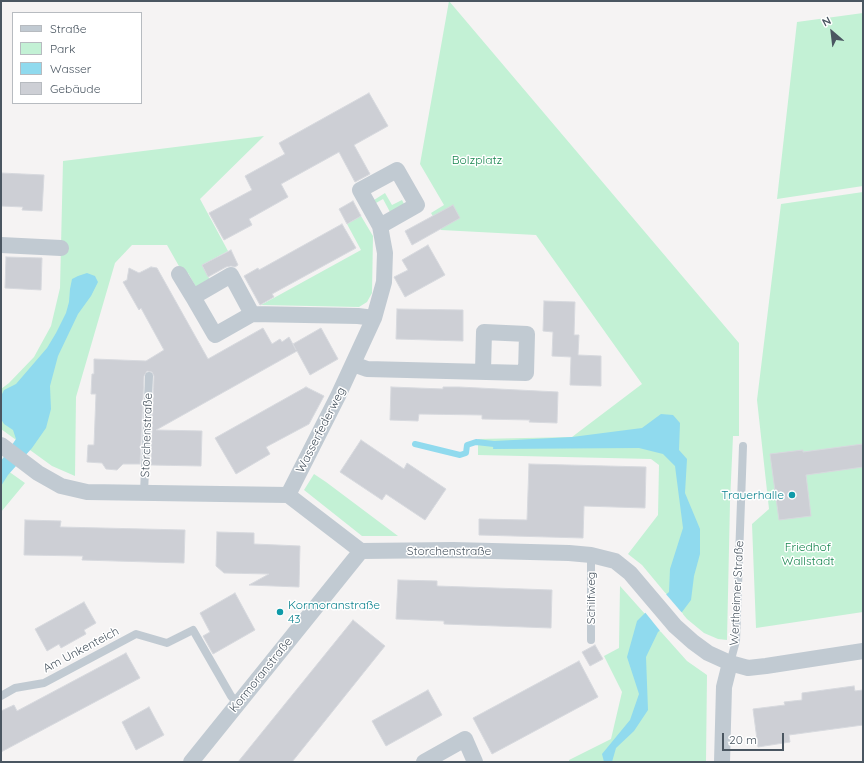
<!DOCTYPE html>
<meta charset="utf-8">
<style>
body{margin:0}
#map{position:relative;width:864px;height:763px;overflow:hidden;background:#f5f3f3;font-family:Quicksand,sans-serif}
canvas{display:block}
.frame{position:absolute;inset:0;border:2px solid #4a5661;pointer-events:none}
.legend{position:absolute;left:12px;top:12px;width:130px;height:92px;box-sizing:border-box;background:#fff;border:1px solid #b7bbc0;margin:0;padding:5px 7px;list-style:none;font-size:12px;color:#4a5661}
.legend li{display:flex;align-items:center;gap:8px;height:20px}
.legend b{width:20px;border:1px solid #b7bbc0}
.north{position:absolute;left:812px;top:12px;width:40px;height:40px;-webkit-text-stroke:3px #fff;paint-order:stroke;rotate:332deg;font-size:11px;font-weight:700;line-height:16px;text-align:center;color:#4a5661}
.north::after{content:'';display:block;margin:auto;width:14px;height:18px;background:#4a5661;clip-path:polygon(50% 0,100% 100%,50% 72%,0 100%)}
.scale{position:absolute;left:722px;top:733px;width:62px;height:18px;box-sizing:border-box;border:2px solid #4a5661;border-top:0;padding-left:5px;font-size:12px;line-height:14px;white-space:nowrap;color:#4a5661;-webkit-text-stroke:3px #fff;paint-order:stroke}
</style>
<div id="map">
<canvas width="864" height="763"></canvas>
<div class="frame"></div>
<ul class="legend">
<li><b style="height:5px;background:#c1cad2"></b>Straße</li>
<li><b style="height:11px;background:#c3f1d5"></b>Park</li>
<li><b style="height:11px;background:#90daee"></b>Wasser</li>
<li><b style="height:11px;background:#cdcfd5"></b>Gebäude</li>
</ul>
<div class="north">N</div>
<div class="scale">20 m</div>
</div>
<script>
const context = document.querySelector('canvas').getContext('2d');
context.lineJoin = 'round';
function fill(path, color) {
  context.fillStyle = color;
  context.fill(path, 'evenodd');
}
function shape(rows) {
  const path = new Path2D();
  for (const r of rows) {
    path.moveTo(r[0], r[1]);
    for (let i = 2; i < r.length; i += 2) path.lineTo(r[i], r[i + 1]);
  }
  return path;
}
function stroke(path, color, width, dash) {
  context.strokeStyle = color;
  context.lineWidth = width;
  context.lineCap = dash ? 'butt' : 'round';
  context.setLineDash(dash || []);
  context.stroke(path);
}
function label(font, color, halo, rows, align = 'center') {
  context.font = font + ' Quicksand,sans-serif';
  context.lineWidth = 3;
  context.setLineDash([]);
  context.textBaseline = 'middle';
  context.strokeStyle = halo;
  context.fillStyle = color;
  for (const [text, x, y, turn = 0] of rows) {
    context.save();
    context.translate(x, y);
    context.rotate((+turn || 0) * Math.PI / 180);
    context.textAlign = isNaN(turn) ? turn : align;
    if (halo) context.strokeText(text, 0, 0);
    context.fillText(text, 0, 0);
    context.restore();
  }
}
fill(shape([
 [449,1,739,343,739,436,733,436,730,502,727,640,718,639,704,633,687,619,642,565,628,554,658,515,659,465,651,459,478,455,478,439,572,437,642,384,536,235,441,230,431,213,444,205,420,164],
 [863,13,863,186,777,199,797,22],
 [264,136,200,199,228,251,202,265,210,280,196,287,188,273,184,275,167,245,132,245,115,263,76,397,75,476,52,466,1,429,1,389,9,383,34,357,51,326,60,288,63,161],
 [863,192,863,612,756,628,752,524,769,509,757,400,781,204],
 [385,193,392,205,402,200,404,204,390,212,383,199,376,203,374,200],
 [361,216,373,236,372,293,367,302,359,307,261,305,361,250,347,224],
 [1,466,25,483,1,512],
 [314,474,326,482,398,536,362,536,304,490],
 [620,586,687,661,707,675,706,761,569,762,569,760,611,739,622,692,604,656,619,648]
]), '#c3f1d5');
fill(shape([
 [87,273,95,276,98,282,91,296,78,314,58,356,50,386,51,409,46,428,32,448,8,475,1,486,1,461,16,439,13,430,4,424,1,419,1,396,4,390,16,384,47,348,56,333,66,313,69,302,70,289,72,279,78,276],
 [661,414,673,415,680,423,679,450,687,459,685,493,700,529,700,554,694,576,691,600,682,612,658,632,646,657,648,710,634,731,616,748,612,762,604,762,602,754,630,720,639,694,627,657,637,621,645,613,669,592,670,569,683,528,675,466,663,454,639,448,493,449,494,441,572,437,642,428]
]), '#90daee');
fill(shape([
 [665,593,683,614,661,632,644,611]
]), '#f5f3f3');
stroke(shape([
 [415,444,460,455,466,453,467,445,476,442,494,444]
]), '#90daee', 6);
const building = shape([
 [369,93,388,126,354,145,370,174,355,182,339,152,281,184,288,197,249,219,252,225,224,240,209,213,252,190,245,176,285,154,279,143,369,93],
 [1,173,44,175,42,211,22,210,23,207,1,206,1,173],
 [353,201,361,216,347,224,339,209,353,201],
 [453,205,460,218,412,245,405,231,453,205],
 [342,224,356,248,272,294,274,297,260,305,244,276,258,268,259,270,342,224],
 [428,245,445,275,405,297,394,277,408,270,402,260,428,245],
 [231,250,238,265,235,267,231,266,226,267,208,277,202,265,231,250],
 [6,257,42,258,41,290,5,288,6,257],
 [151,267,157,268,208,359,263,328,272,344,280,339,282,342,289,337,296,350,293,344,321,328,338,359,310,375,297,351,156,430,202,431,201,466,151,465,154,376,152,372,147,371,144,376,140,464,123,464,117,470,106,469,102,463,87,462,88,445,94,445,96,394,91,394,92,374,94,374,94,359,146,361,164,350,141,308,139,310,123,282,127,280,129,268,139,273,151,267],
 [544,301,575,302,574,335,579,335,578,355,601,356,601,386,570,385,571,357,552,356,553,332,543,331,544,301],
 [397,309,463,310,463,341,396,339,397,309],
 [306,387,324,396,309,424,266,447,270,454,236,474,215,438,306,387],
 [391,387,443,389,443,387,459,387,558,392,557,423,529,422,530,420,482,419,482,415,419,414,418,421,390,420,391,387],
 [361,440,404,469,407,463,446,489,425,520,386,494,382,500,340,472,361,440],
 [863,444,863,467,806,475,811,516,779,520,770,454,803,450,803,452,863,444],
 [529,464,646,467,645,508,584,506,583,538,479,535,479,519,527,520,529,464],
 [25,520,61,521,60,527,185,530,184,563,82,560,83,556,24,555,25,520],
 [217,532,254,533,254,544,300,546,299,587,249,585,269,574,224,573,216,566,217,532],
 [398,580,437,581,437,586,552,590,551,628,444,624,444,621,396,619,398,580],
 [235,593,255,630,213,654,203,636,210,632,200,613,235,593],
 [84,602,96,623,84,630,86,634,61,648,59,644,47,651,35,629,84,602],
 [353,620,385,646,292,762,238,762,353,620],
 [595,645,603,659,590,666,582,652,595,645],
 [126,653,140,678,1,752,1,711,14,705,17,711,126,653],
 [579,661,598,697,492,754,473,718,579,661],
 [854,686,855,691,863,690,863,725,789,735,790,742,758,747,753,709,785,705,784,702,802,700,802,693,854,686],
 [428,690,442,715,386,746,372,721,428,690],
 [149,707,164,735,136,750,122,722,149,707]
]);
fill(building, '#cdcfd5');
stroke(building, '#d7d9de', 1);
stroke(shape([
 [144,493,149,376],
 [591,640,591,555],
 [730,663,736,641,743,446],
 [1,696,15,688,44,683,136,634,167,643,193,630,231,696,238,704]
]), '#c1cad2', 8);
stroke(shape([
 [1,245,61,248],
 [179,274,193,297],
 [252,314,231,275,193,297,215,335,252,314,358,316,374,318],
 [353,364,367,369,526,373,527,334,484,332,483,371],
 [1,445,38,473,61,486,87,492,288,495,361,551,453,550,569,553,591,555,615,561,630,573,675,626,693,642,708,653,730,663,748,668,766,666,863,651],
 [288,495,338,396,374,318,384,282,385,253,380,226,360,190,397,170,417,205,380,226],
 [191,762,361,551],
 [424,762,465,739,475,762],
 [722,762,724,687,730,663]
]), '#c1cad2', 16);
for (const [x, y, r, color] of [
 [792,495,4,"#0f9aa8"],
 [280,612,4,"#0f9aa8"]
]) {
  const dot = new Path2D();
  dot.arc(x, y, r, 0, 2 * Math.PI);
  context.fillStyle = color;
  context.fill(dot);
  stroke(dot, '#fff', 1.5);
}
label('12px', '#17864f', '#fff', [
 ["Bolzplatz",477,160],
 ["Friedhof",808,547],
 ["Wallstadt",808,561]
]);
label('12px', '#4a5661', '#fff', [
 ["Wasserfederweg",321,430,-63],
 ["Storchenstraße",147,435,-88],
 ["Storchenstraße",449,551],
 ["Wertheimer Straße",737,593,-87],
 ["Schilfweg",591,598,-90],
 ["Am Unkenteich",81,650,-28],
 ["Kormoranstraße",261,675,-51]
]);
label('12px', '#0d838f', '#fff', [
 ["Trauerhalle",784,495],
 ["Kormoranstraße",288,605,"left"],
 ["43",288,619,"left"]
], 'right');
</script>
